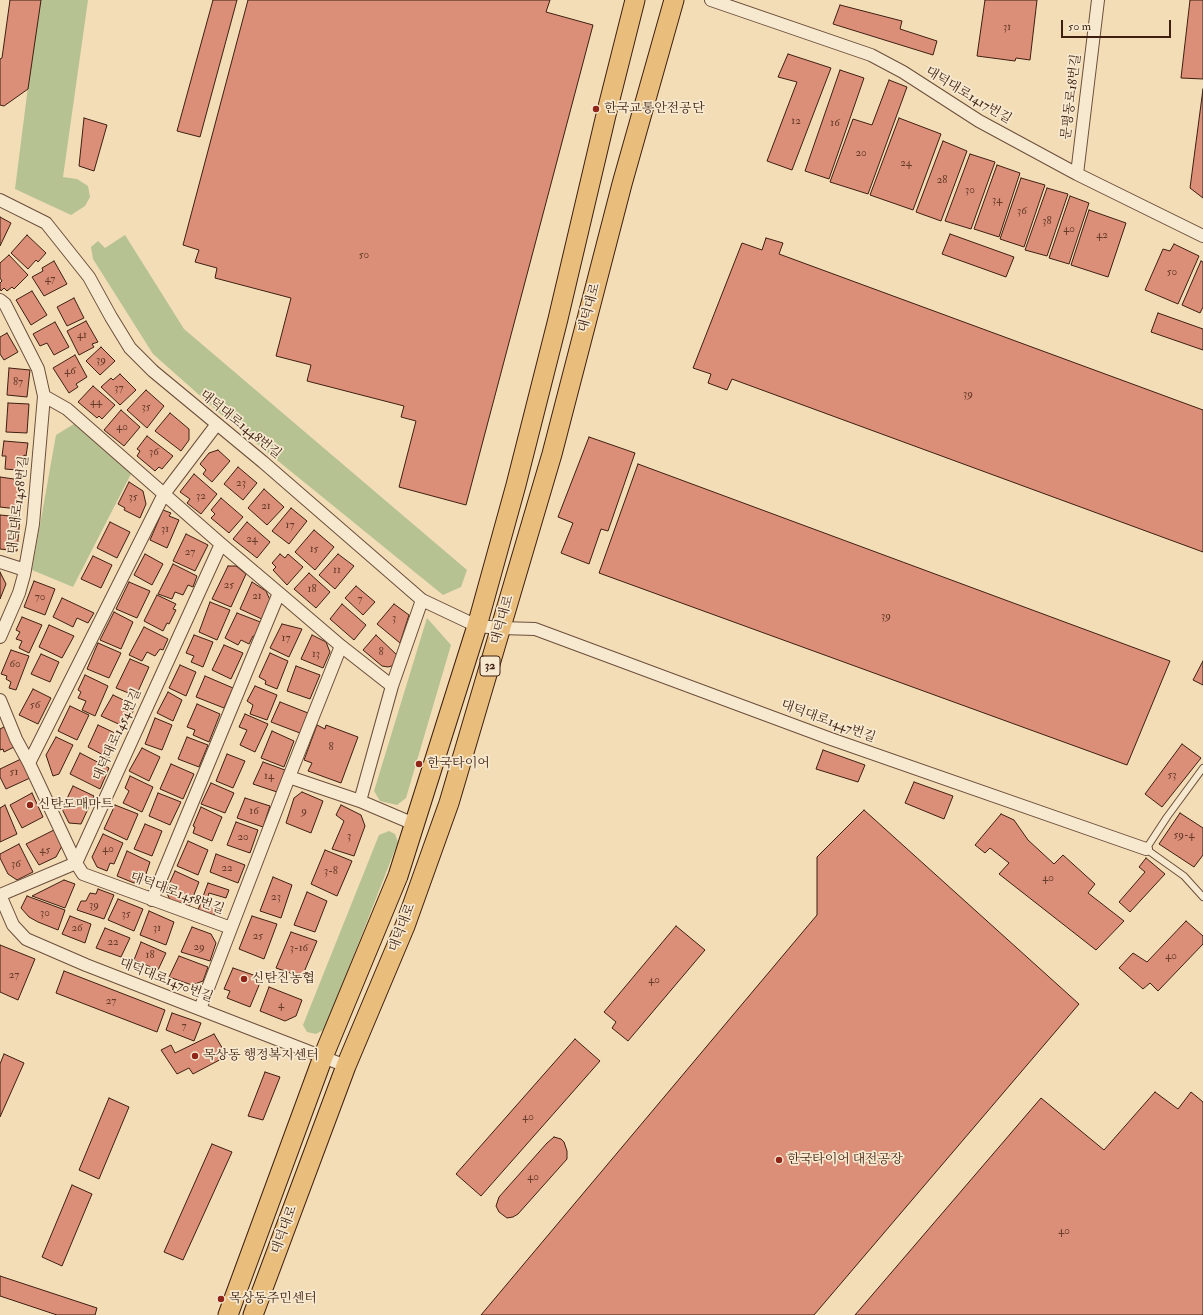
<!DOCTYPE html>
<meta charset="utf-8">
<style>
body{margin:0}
#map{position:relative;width:1203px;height:1315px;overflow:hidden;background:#f2ddb7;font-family:"IM FELL Double Pica",serif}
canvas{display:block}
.scale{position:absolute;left:1061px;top:20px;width:110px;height:18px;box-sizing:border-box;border:2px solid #3f1f10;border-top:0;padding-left:5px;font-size:12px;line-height:14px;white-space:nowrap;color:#3f1f10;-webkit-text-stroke:3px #f7e9d0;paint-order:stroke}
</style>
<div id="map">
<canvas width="1203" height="1315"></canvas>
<div class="scale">50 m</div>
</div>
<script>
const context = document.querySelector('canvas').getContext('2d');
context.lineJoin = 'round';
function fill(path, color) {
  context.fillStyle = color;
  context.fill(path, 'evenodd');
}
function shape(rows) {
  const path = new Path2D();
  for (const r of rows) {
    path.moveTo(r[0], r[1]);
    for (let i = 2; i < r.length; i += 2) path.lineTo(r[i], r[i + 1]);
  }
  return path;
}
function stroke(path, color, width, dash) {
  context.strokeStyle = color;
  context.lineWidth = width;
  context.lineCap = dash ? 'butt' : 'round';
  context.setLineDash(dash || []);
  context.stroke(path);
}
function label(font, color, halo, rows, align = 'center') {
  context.font = font + ' "IM FELL Double Pica","Noto Serif KR",serif';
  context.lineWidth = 3.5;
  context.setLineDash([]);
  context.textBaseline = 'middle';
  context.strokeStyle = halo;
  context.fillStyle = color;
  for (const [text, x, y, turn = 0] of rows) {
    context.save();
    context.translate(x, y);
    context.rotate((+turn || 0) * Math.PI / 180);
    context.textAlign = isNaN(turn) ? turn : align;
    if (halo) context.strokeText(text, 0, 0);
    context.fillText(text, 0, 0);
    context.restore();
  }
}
fill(shape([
 [39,0,88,0,63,177,77,179,88,186,90,197,85,206,71,215,15,189],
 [125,235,184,329,467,570,461,587,443,595,224,417,153,354,93,259,91,247,98,241,105,248],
 [74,424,132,472,73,587,32,570,56,435],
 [427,618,451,645,406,798,397,805,380,801,374,791],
 [389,831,395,834,398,842,325,1029,316,1034,307,1032,303,1025,379,835]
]), '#b6c292');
const building = shape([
 [10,0,41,0,28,89,4,106,0,105,0,59,2,58,10,0],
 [213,0,237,0,200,137,177,131,213,0],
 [248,0,550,0,546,12,593,25,466,505,399,487,416,421,401,417,404,406,307,381,311,365,276,356,291,298,215,278,217,268,195,262,199,250,183,245,248,0],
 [985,0,1037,0,1030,60,1016,58,1015,61,977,56,985,0],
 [1190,0,1203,0,1203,79,1181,78,1190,0],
 [840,5,902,21,900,29,937,41,933,55,833,24,840,5],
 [788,54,831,68,792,170,767,161,797,82,778,77,788,54],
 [840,70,864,78,829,179,805,171,840,70],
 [889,80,907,87,868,194,830,182,853,119,872,125,889,80],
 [1203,89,1203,198,1190,188,1203,89],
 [84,118,107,125,94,171,79,166,84,118],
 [899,118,941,134,913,210,870,195,899,118],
 [943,141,967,151,941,221,916,212,943,141],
 [970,154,995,162,971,229,945,221,970,154],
 [997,165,1020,173,999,237,974,229,997,165],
 [1021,178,1045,185,1024,247,1000,239,1021,178],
 [1047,188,1068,194,1047,256,1025,250,1047,188],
 [1070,196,1089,203,1069,264,1049,258,1070,196],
 [1089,210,1126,223,1108,277,1071,265,1089,210],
 [0,217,11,223,0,246,0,217],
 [950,234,1014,257,1006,277,942,254,950,234],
 [27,235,46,253,38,262,36,260,28,269,11,253,27,235],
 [766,238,783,243,779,254,1203,410,1203,552,732,379,727,390,708,383,711,374,693,368,742,243,762,250,766,238],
 [1174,244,1199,256,1178,304,1145,290,1163,249,1170,251,1174,244],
 [9,255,28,275,14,289,12,287,7,291,4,288,1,291,0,289,0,283,2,281,0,278,0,263,9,255],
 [54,261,67,284,44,296,32,277,43,271,42,268,54,261],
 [1201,261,1203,262,1203,307,1200,313,1182,305,1201,261],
 [32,291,47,315,31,325,16,300,32,291],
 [74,298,84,318,67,326,57,307,74,298],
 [1158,313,1203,329,1203,350,1151,332,1158,313],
 [86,321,98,342,92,344,94,347,79,355,67,331,86,321],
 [55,322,69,347,54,355,47,343,40,346,33,334,55,322],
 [7,333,18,352,4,360,0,354,0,337,7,333],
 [101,347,115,361,100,375,86,361,101,347],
 [75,355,87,377,76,384,78,387,69,393,53,368,75,355],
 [9,368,30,370,27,397,7,395,9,368],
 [120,374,136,390,120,405,101,387,111,378,113,380,120,374],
 [93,386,115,405,102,419,99,416,97,418,78,402,93,386],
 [146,390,164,406,147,428,127,410,146,390],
 [8,403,29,404,27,433,6,432,8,403],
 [121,410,140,427,124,446,104,430,121,410],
 [170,413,189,429,189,440,181,451,155,431,170,413],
 [147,436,173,456,162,469,159,467,155,471,137,456,140,451,137,449,147,436],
 [589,437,635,453,608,531,601,529,589,564,561,553,573,523,558,517,589,437],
 [4,441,28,443,26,456,24,455,23,465,17,464,17,470,5,469,6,456,2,456,4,441],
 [218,450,230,461,212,482,203,474,206,470,200,464,209,453,218,450],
 [638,464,1170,661,1127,765,599,573,638,464],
 [238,467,257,483,243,500,224,484,238,467],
 [194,474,217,494,201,514,187,503,190,499,180,492,194,474],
 [0,477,21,480,21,482,24,483,22,497,20,497,18,509,0,507,0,477],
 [129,482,143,491,146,504,140,518,124,510,125,508,118,504,129,482],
 [264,489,284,507,267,525,248,508,264,489],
 [221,498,243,517,229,533,211,518,215,514,211,510,221,498],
 [291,508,307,521,289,544,272,531,291,508],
 [163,510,171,513,169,516,179,520,167,548,150,540,163,510],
 [0,515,20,517,17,551,0,549,0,515],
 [110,522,130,532,117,558,97,548,110,522],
 [247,522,270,542,257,558,233,539,247,522],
 [314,530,334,547,315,570,295,552,314,530],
 [186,534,208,545,195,571,173,561,186,534],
 [145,554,163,564,152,585,134,575,145,554],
 [280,554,285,558,288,554,303,567,287,585,273,570,276,567,272,563,280,554],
 [338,554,354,566,335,589,319,575,338,554],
 [93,556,112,565,101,588,81,579,93,556],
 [173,564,197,576,193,587,188,585,183,595,175,592,172,599,158,594,173,564],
 [228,566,236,566,246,574,231,607,212,599,228,566],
 [0,572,6,584,0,599,0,572],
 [309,573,330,592,316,608,294,589,309,573],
 [34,581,55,589,45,615,24,607,34,581],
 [129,582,150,591,137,618,116,609,129,582],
 [252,582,266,591,271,602,264,620,240,609,252,582],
 [356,586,375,602,363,615,345,598,356,586],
 [157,595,176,604,173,609,176,610,169,624,167,623,163,631,144,621,157,595],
 [62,598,94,613,88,623,77,618,73,627,53,617,62,598],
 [210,602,230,610,217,640,199,632,210,602],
 [342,604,366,625,354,640,330,619,342,604],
 [394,604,409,615,400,643,377,624,394,604],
 [114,612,133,622,121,649,100,640,114,612],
 [237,613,263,623,257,637,253,636,249,644,241,640,238,645,225,638,237,613],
 [22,617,42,625,29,653,19,648,22,641,16,639,20,632,16,630,22,617],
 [282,624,302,629,289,657,270,648,282,624],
 [49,625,74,636,62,658,39,647,49,625],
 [144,627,168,639,163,650,160,649,155,656,147,652,142,661,129,655,144,627],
 [194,635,213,642,203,667,191,662,194,656,186,653,194,635],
 [312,635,326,642,330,652,323,668,301,659,312,635],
 [376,635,398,656,395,665,388,667,382,666,363,650,376,635],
 [98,643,121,653,109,678,87,669,98,643],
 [224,645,243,653,231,679,212,670,224,645],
 [11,650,29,656,16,690,9,688,11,682,6,679,7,676,1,674,11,650],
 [270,653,288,661,277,689,265,684,266,681,259,677,270,653],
 [41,654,59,662,50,682,31,674,41,654],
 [130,659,149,667,136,696,116,688,130,659],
 [1203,661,1203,685,1193,680,1203,661],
 [180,665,196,672,186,696,169,688,180,665],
 [296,666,320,675,310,699,287,691,296,666],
 [85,675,108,686,95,716,82,710,86,701,78,698,81,692,78,690,85,675],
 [205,676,233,688,224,708,196,697,205,676],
 [255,686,277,695,267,720,250,714,253,705,247,701,255,686],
 [33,689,51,698,38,724,19,715,33,689],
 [168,692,182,700,173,721,157,713,168,692],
 [113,695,136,706,125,727,101,716,113,695],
 [280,702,308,713,300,733,271,722,280,702],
 [197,704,220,714,209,742,193,735,195,730,187,727,197,704],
 [70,706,89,715,77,740,58,731,70,706],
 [245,714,268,724,255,752,240,745,247,730,239,727,245,714],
 [155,718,172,725,162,750,145,744,155,718],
 [98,725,119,735,109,758,88,747,98,725],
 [317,725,325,729,326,725,358,737,341,783,308,771,312,763,304,760,317,725],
 [4,727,14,747,4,752,3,749,0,750,0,729,4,727],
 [272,731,294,741,284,767,261,758,272,731],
 [56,737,73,745,59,774,53,776,46,755,56,737],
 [187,737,208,745,199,767,178,759,187,737],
 [1182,744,1201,758,1162,807,1145,794,1182,744],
 [142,748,160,757,149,781,129,771,142,748],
 [823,750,865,765,858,782,816,769,823,750],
 [80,753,109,768,100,789,70,774,80,753],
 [227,754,245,761,233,788,216,781,227,754],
 [21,759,30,778,6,789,0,777,0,769,21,759],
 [263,762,285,770,277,792,253,784,263,762],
 [171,764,194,774,183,799,160,789,171,764],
 [130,776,153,787,142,812,123,803,129,791,125,788,130,776],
 [914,782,953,796,944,819,905,803,914,782],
 [211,783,234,793,225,813,201,804,211,783],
 [73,786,94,796,81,824,69,823,62,809,73,786],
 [302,792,323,801,311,833,286,823,294,798,302,792],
 [32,793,43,817,22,828,10,805,32,793],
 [158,793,181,802,170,825,149,816,158,793],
 [245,798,270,806,263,827,237,818,245,798],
 [5,805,17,834,0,842,0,808,5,805],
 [115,805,138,814,127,840,104,829,115,805],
 [341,805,361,815,365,826,354,856,332,849,344,821,336,815,341,805],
 [201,807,222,817,212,841,193,833,195,827,193,826,201,807],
 [864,810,1079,1004,814,1315,481,1315,817,915,817,857,864,810],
 [1180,813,1203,828,1203,855,1194,867,1159,844,1180,813],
 [1001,814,1014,820,1028,840,1054,864,1063,855,1095,884,1088,893,1124,921,1096,950,999,874,1009,863,990,848,985,853,975,845,1001,814],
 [236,822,258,830,250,853,227,845,236,822],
 [145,824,162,831,152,856,134,849,145,824],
 [54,830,62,846,56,857,39,865,26,844,54,830],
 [103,834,123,843,114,864,110,863,107,871,97,867,92,857,103,834],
 [188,841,208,850,198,875,177,866,188,841],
 [19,844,33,872,17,880,8,874,0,858,0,854,19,844],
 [325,850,352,861,337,896,311,884,325,850],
 [127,851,150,862,144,880,134,883,117,876,127,851],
 [216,854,245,865,238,883,210,872,216,854],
 [1146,858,1165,874,1130,912,1119,902,1145,872,1139,867,1146,858],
 [175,871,199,882,189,907,170,900,166,891,175,871],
 [273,877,292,885,281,918,260,911,273,877],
 [64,880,75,884,65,908,32,896,64,880],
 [208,883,229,890,226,898,209,893,206,902,217,907,214,915,198,910,208,883],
 [98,889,114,895,104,919,77,910,81,901,86,901,90,893,96,894,98,889],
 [307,892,327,901,315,932,294,925,307,892],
 [27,896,65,910,58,930,38,922,29,917,21,908,27,896],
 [118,899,143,909,134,931,108,920,118,899],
 [149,911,174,922,166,945,140,935,149,911],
 [70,916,91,924,85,943,62,934,70,916],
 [252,916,277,924,264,959,239,949,252,916],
 [1186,921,1203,936,1203,944,1158,991,1150,983,1143,989,1119,968,1133,953,1147,962,1186,921],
 [676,926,705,950,628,1041,612,1028,616,1022,604,1012,676,926],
 [192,927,211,934,216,943,210,961,181,952,192,927],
 [105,928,130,938,121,957,96,948,105,928],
 [291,932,317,941,302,977,276,968,291,932],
 [141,942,166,953,158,970,134,960,141,942],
 [0,945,35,959,18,1000,0,992,0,945],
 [179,956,208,967,203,981,192,985,169,977,179,956],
 [233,968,262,978,250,1007,227,998,230,991,224,989,233,968],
 [64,971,165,1010,157,1032,56,993,64,971],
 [269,987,302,1000,296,1016,285,1021,260,1011,269,987],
 [172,1013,201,1023,194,1041,166,1030,172,1013],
 [214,1034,227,1056,193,1074,189,1068,177,1074,161,1050,171,1045,175,1053,214,1034],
 [575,1039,600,1061,481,1196,456,1174,575,1039],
 [4,1054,24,1063,0,1117,0,1064,4,1054],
 [265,1072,280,1077,263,1120,248,1116,265,1072],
 [1155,1092,1178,1109,1191,1092,1203,1102,1203,1315,855,1315,1041,1098,1104,1150,1155,1092],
 [109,1098,129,1107,99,1179,79,1170,109,1098],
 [554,1137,561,1139,564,1142,567,1151,567,1159,518,1214,513,1217,507,1218,499,1212,496,1206,499,1197,547,1143,554,1137],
 [212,1144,232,1152,183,1260,164,1252,212,1144],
 [72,1185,92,1194,62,1266,42,1257,72,1185],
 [0,1276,97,1308,95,1315,57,1315,0,1296,0,1276]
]);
fill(building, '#db8f78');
stroke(building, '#3f1f10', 1);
const lane = shape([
 [1203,768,1167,817,1146,849,1184,876,1203,897]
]);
const street = shape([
 [711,0,871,55,903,72,979,121,1077,174,1203,236],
 [1077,174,1098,0],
 [0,200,46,223,89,277,111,317,130,348,153,371,263,462,422,600,477,626,501,628,535,629,831,739,1146,849],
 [0,300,5,304,38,369,44,396,67,409,221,544,279,593,341,646,392,686],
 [0,562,25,570],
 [0,637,19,593,24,575,33,524,44,396],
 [0,700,16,739,29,763,76,863,83,874,231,928],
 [29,763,164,494,217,424],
 [289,777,341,646],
 [360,801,392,686,422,600],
 [0,895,76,863,221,544],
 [0,895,13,925,26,939,86,965,346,1066],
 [152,900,279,593],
 [200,1009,289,777,360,801,414,824]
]);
const primary = shape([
 [228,1315,323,1057,398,876,477,626,516,485,558,319,606,115,635,0],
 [253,1315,346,1066,405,926,449,803,552,454,622,184,674,0]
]);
stroke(lane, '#6c4e3a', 8);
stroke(street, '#6c4e3a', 14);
stroke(primary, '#3f1f10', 21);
stroke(lane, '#f7e9d0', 6);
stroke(street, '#f7e9d0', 12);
stroke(primary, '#e9be7c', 19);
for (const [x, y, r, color] of [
 [596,109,4,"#8f2418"],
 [419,764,4,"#8f2418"],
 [30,805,4,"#8f2418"],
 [244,979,4,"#8f2418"],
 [195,1056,4,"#8f2418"],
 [779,1160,4,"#8f2418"],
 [221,1299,4,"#8f2418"]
]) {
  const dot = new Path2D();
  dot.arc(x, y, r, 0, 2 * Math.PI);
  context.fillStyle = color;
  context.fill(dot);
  stroke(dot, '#f7e9d0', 1.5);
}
label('11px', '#663b2a', null, [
 ["31",1007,28],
 ["12",796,122],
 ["16",835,124],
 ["20",861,154],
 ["24",906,164],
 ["28",942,181],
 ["30",970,191],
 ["34",997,201],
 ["36",1022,212],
 ["38",1047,222],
 ["40",1069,230],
 ["42",1102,236],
 ["50",364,256],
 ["50",1172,273],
 ["47",50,280],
 ["41",82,336],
 ["39",101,361],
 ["46",70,372],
 ["87",18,383],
 ["37",119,389],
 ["39",968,395],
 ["44",96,403],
 ["35",146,408],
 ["40",122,428],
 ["36",154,453],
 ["23",241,484],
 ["32",201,497],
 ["35",133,498],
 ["21",266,507],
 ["17",290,526],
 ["31",165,530],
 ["24",252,540],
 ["15",314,550],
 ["27",190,553],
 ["11",337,571],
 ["25",229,586],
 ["18",312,590],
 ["21",257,597],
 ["70",40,598],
 ["7",360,600],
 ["39",886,617],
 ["3",394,619],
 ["17",286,639],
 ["8",381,653],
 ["13",316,655],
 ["60",15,665],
 ["56",35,706],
 ["8",331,748],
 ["51",14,773],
 ["53",1172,776],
 ["14",269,777],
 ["16",254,812],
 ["9",304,812],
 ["59-4",1184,836],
 ["3",349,837],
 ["20",243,838],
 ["40",108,850],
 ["45",45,851],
 ["36",16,865],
 ["22",227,869],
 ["3-8",331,872],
 ["40",1048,879],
 ["23",276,898],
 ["39",94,906],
 ["30",45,914],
 ["35",126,915],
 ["26",77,929],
 ["31",157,929],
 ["25",258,937],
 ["22",113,943],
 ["29",199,948],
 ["3-16",299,949],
 ["18",150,956],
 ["40",1171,957],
 ["27",14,976],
 ["40",654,981],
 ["27",111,1002],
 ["4",281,1006],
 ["7",184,1027],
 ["40",528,1118],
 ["40",533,1178],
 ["40",1064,1232]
]);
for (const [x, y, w] of [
 [490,666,20]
]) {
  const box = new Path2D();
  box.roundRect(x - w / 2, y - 10, w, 20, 3);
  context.fillStyle = '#f7e9d0';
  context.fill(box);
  stroke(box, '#3f1f10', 1);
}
label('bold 12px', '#3f1f10', null, [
 ["32",490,666]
]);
label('13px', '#3f1f10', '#f7e9d0', [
 ["대덕대로1417번길",968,96,31],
 ["문평동로18번길",1072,97,-83],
 ["대덕대로",590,308,-75],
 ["대덕대로1448번길",240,425,39],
 ["대덕대로1458번길",19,505,-83],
 ["대덕대로",503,620,-74],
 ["대덕대로1447번길",828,722,20],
 ["대덕대로1454번길",118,735,-66],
 ["대덕대로1458번길",177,894,20],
 ["대덕대로",403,928,-69],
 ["대덕대로1470번길",166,981,21],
 ["대덕대로",285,1230,-70]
]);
label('13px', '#3f1f10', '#f7e9d0', [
 ["한국교통안전공단",604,109],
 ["한국타이어",427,764],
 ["신탄도매마트",38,805],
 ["신탄진농협",252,979],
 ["목상동 행정복지센터",203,1056],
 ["한국타이어 대전공장",787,1160],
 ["목상동주민센터",229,1299]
], 'left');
</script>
